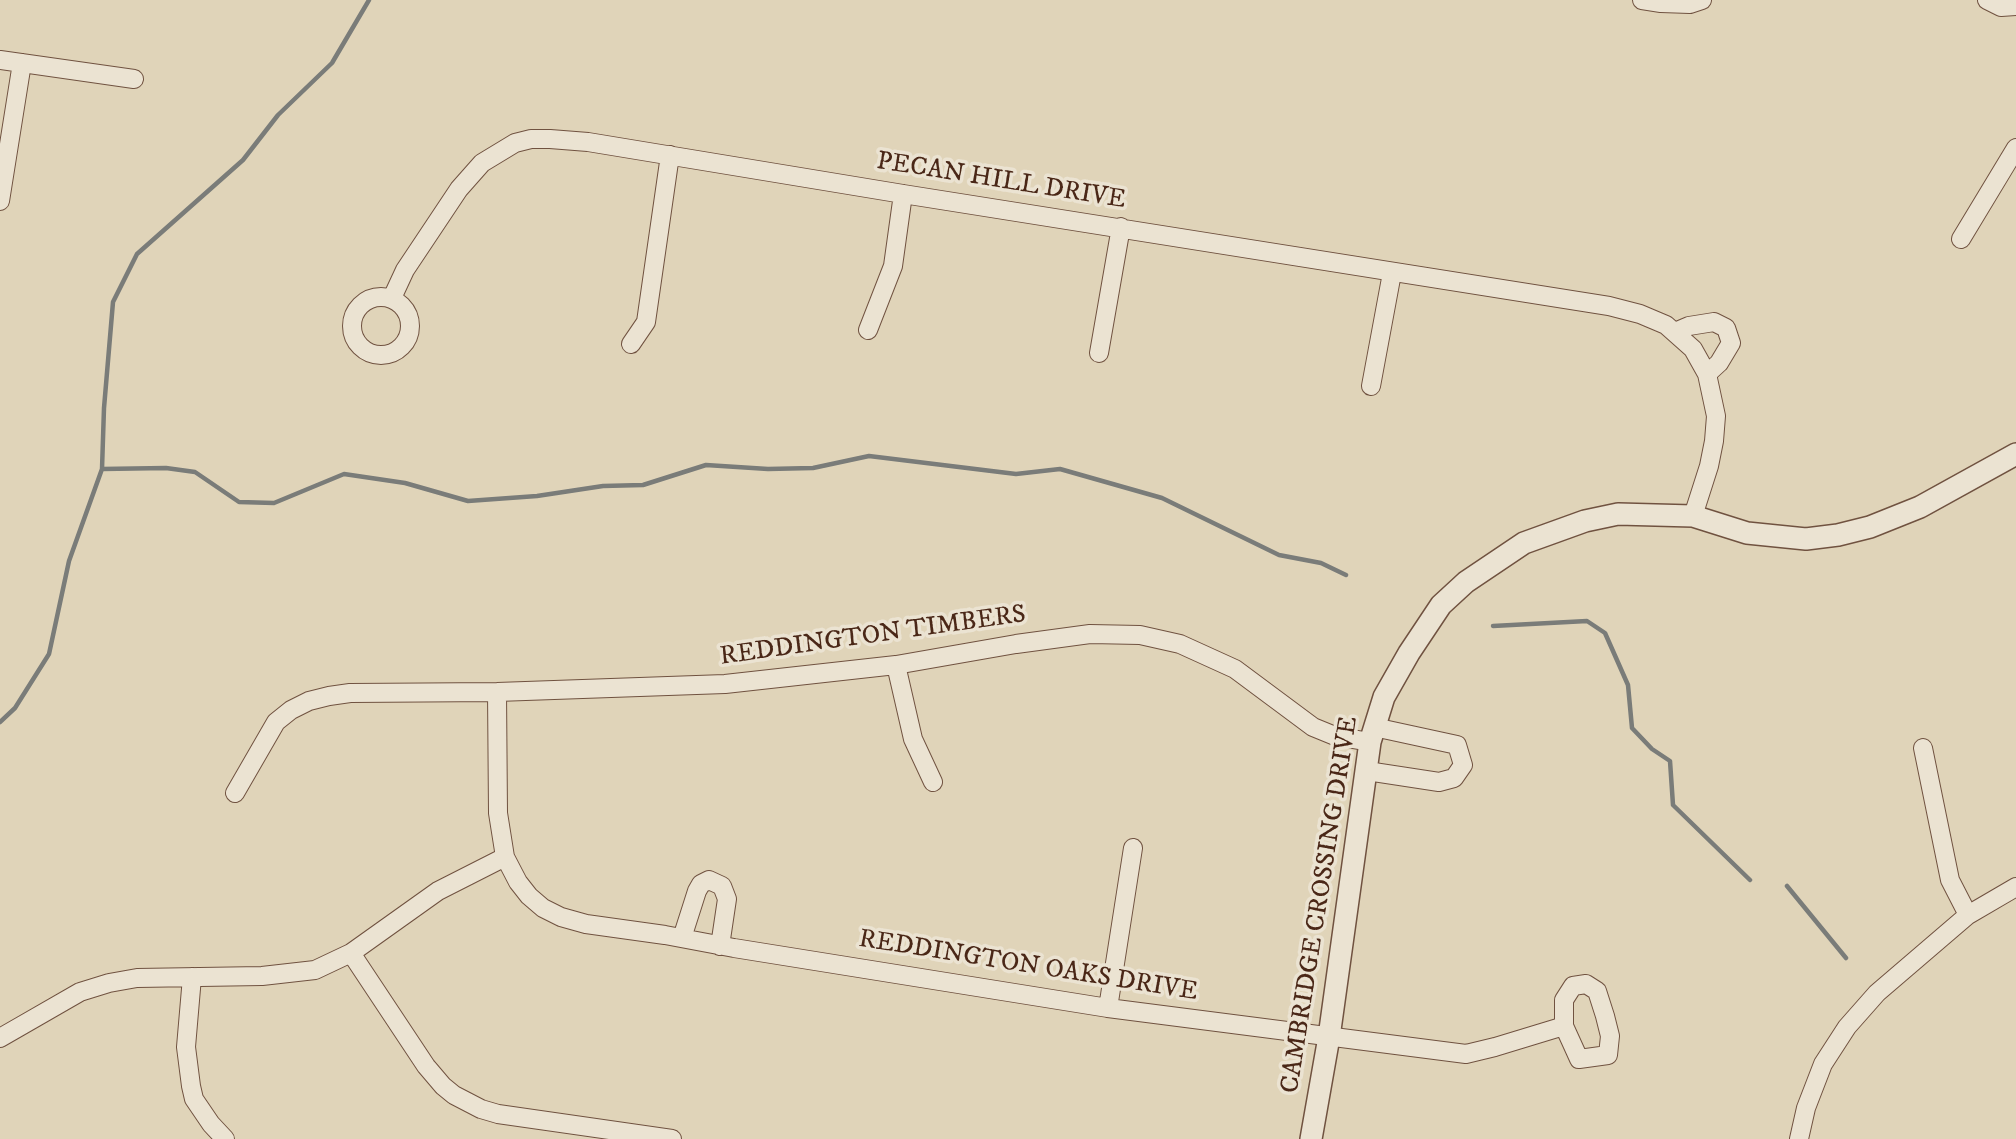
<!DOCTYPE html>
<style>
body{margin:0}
canvas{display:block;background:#e0d4b9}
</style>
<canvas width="2016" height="1139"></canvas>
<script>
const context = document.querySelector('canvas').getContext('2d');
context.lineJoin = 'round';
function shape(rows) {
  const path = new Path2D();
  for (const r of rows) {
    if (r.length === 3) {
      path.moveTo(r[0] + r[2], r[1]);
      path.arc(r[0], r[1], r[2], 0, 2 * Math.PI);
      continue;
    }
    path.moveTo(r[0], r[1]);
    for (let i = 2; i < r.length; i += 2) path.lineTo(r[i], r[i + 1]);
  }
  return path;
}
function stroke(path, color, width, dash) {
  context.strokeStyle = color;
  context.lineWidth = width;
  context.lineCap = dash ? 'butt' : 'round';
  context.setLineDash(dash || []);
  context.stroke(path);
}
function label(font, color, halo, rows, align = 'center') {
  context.font = font + ' "IM FELL DW Pica",serif';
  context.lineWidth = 7;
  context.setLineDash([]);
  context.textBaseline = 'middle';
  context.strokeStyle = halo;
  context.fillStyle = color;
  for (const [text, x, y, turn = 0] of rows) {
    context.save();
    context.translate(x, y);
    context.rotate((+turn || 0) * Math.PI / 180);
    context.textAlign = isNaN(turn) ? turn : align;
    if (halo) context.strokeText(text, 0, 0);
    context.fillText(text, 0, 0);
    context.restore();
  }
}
stroke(shape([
 [102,469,166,468,195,472,239,502,274,503,344,474,405,483,468,501,537,496,603,486,643,485,706,465,768,469,813,468,869,456,1016,474,1060,469,1162,498,1279,555,1321,563,1346,575],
 [1493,626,1587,621,1605,633,1628,685,1632,728,1652,749,1670,761,1673,805,1750,880],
 [0,722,15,708,49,654,69,561,102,469,104,408,113,302,137,254,243,160,278,115,332,63,369,0],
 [1787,886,1846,958]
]), '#7a7c79', 4.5);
const minor = shape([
 [1642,0,1661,3,1690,4,1702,0],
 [1987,0,2001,7,2016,6],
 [0,60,134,79],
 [0,201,22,63],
 [1961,239,2016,148],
 [381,326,29],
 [392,298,405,270,459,189,482,163,515,143,531,139,550,139,588,142,903,194,1609,306,1640,314,1666,325,1693,349,1707,374,1716,416,1714,441,1709,466,1693,516],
 [868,330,893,266,903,194],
 [1675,332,1689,326,1714,322,1726,328,1731,343,1719,363,1707,374],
 [631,344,646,322,670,155],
 [1099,353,1121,227],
 [1371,386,1392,273],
 [896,665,913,739,933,782],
 [497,692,498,813,505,857,518,882,529,896,543,908,561,917,586,924,665,935,734,948,1108,1008,1466,1054,1495,1047,1564,1026,1564,1000,1573,986,1586,984,1597,991,1605,1016,1610,1036,1608,1055,1579,1059,1564,1026],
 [1923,748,1950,880,1968,915],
 [1367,771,1439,782,1454,778,1463,765,1457,745,1374,727],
 [235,793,276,722,291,710,309,701,329,696,350,693,497,692,725,684,896,665,1016,644,1090,634,1140,635,1180,644,1235,669,1313,727,1335,736,1370,742],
 [682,938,697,891,701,884,709,880,722,886,727,899,720,946],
 [351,953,426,1066,443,1086,454,1095,481,1109,498,1114,672,1139],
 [192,977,186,1047,191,1086,194,1099,211,1124,225,1139],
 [1108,1008,1133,848],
 [0,1038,80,992,109,983,137,978,262,976,315,970,351,953,438,891,505,857],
 [1799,1139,1806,1108,1823,1064,1847,1027,1877,993,1968,915,2016,887]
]);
const tertiary = shape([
 [1311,1139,1329,1037,1370,742,1384,697,1409,653,1441,605,1466,582,1524,543,1585,521,1618,514,1693,516,1747,533,1806,539,1838,535,1870,527,1920,507,2016,454]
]);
stroke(minor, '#705240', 20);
stroke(tertiary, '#705240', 24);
stroke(minor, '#ebe3d2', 18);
stroke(tertiary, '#ebe3d2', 21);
label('26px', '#4a2717', '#ebe3d2', [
 ["PECAN HILL DRIVE",1001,182,9],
 ["REDDINGTON TIMBERS",873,637,-8],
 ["CAMBRIDGE CROSSING DRIVE",1321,905,-81],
 ["REDDINGTON OAKS DRIVE",1028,967,9]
]);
</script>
